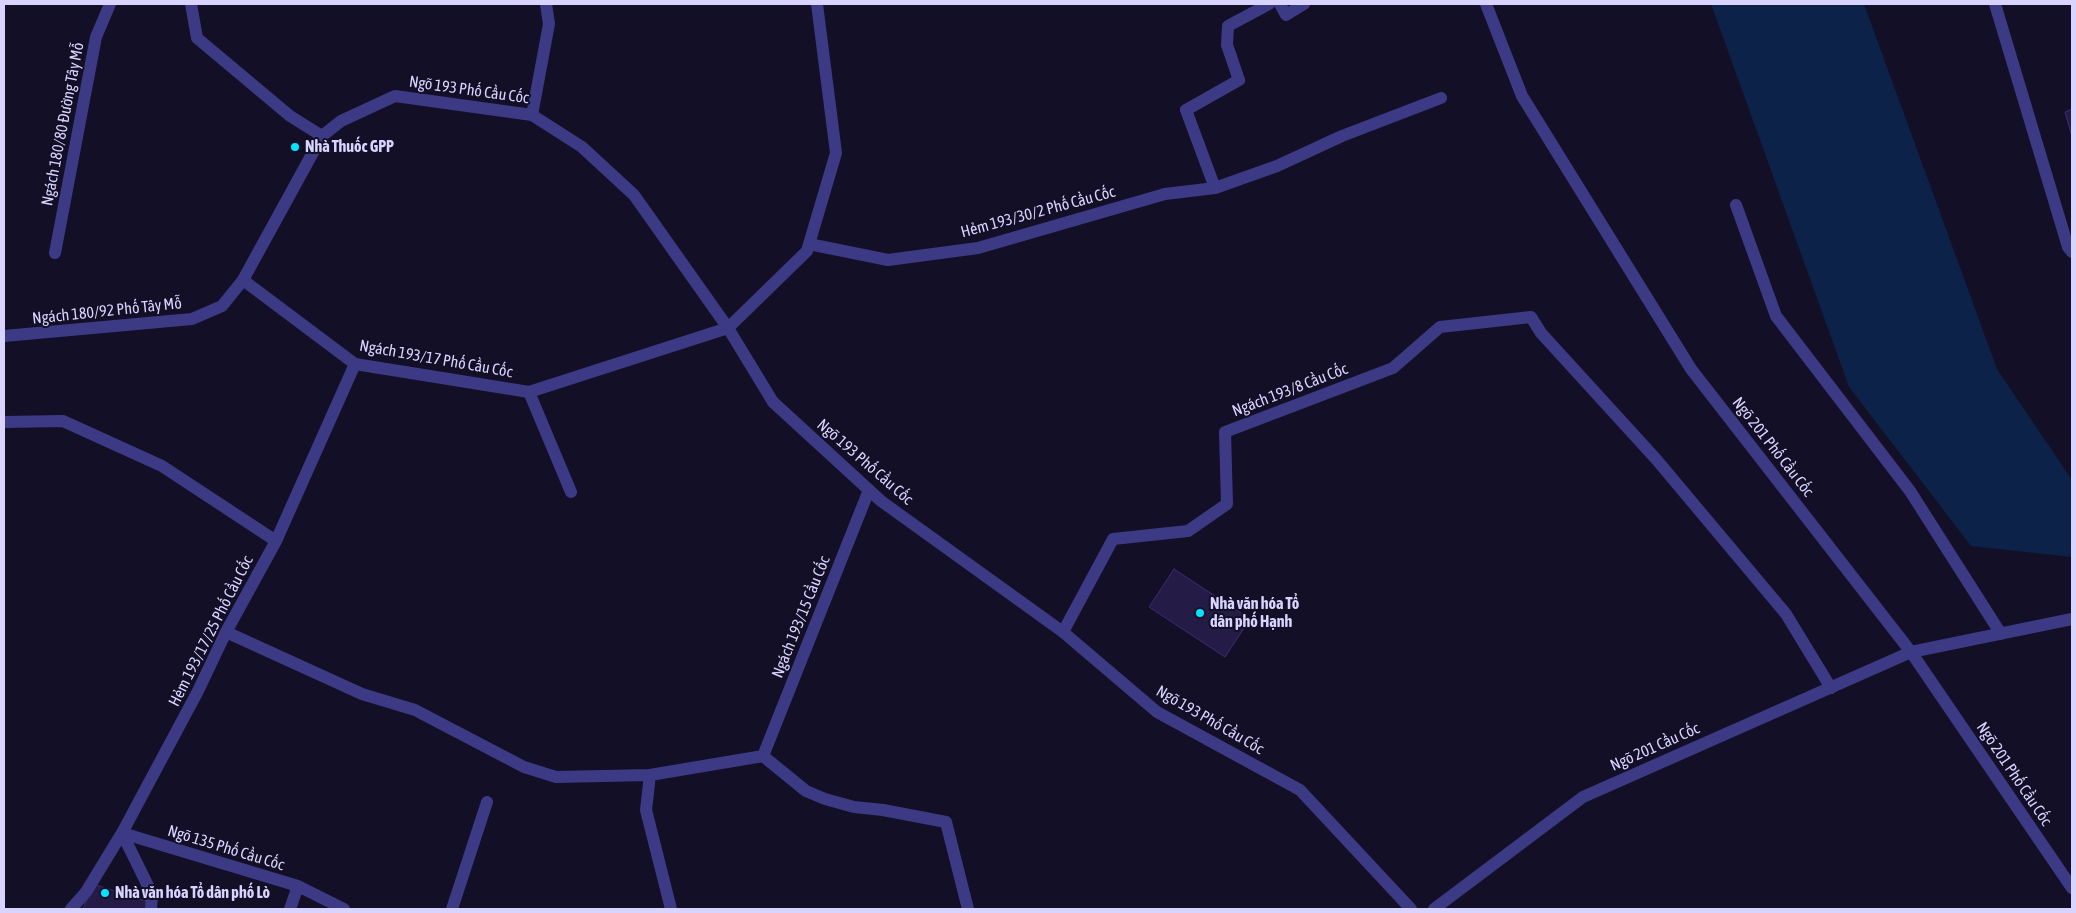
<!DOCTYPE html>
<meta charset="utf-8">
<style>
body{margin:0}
#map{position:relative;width:2076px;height:913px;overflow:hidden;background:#130f26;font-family:"Asap Condensed",sans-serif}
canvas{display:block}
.frame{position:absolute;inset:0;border:5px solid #d9d4ff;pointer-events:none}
</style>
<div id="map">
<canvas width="2076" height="913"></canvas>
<div class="frame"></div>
</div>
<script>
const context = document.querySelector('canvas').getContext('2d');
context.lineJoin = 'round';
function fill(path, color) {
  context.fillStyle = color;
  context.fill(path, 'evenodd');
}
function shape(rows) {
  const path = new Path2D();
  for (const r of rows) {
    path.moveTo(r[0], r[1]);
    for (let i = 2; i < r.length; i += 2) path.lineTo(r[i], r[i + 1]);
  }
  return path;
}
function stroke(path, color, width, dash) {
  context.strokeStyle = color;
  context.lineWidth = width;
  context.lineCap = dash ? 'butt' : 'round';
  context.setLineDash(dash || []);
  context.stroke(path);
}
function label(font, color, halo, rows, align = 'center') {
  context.font = font + ' "Asap Condensed",sans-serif';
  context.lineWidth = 4;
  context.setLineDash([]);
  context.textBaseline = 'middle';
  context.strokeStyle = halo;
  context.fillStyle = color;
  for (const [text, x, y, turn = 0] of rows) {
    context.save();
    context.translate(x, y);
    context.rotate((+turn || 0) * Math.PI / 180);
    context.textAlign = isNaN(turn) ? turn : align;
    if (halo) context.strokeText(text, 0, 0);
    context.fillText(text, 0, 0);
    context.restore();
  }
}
fill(shape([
 [1711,4,1864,4,1997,369,2072,480,2072,557,1971,546,1849,387]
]), '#0c2248');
const building = shape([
 [2072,109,2072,137,2065,112,2072,109],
 [1174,569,1250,619,1225,657,1149,607,1174,569],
 [93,884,149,902,147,909,83,909,93,884]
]);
fill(building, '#241b47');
stroke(building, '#3b2d73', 1);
stroke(shape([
 [1280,4,1286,15,1304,4],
 [1486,4,1522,96,1691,369,1911,652,2072,888],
 [532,115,549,24,546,4],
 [1215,188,1186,110,1239,80,1227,45,1228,26,1269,4],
 [1736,205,1776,316,1910,491,2001,634],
 [809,244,888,260,978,248,1165,194,1215,188,1277,166,1342,136,1441,98],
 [55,253,96,37,110,4],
 [243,280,355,364,529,392],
 [4,336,192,319,222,306,243,280,322,136,290,116,197,38,191,4],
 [4,422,63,421,162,466,276,541],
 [571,492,529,392,728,328,807,251,836,153,817,4],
 [226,632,362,694,415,710,524,767,556,777,650,775],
 [1063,632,1113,539,1188,531,1227,504,1225,432,1393,368,1440,327,1531,317,1541,333,1656,459,1786,614,1831,688],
 [763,756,869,490],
 [122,833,298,886,344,909],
 [122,833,152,894,151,909],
 [71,909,86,892,122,833,198,691,226,632,276,541,355,364],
 [290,909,298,886],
 [452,909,487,802],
 [671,909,646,810,650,775,763,756,806,791,825,799,854,807,883,810,946,822,968,909],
 [1434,909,1583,797,1911,652,2072,619]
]), '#3d3a85', 12);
stroke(shape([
 [1995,4,2068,247,2072,252],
 [322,136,341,121,395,96,532,115,582,147,634,195,728,328,773,402,881,501,1063,632,1157,712,1300,790,1411,909]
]), '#3d3a85', 12);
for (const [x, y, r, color] of [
 [295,147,5,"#00e5ff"],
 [1200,613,5,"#00e5ff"],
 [105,893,5,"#00e5ff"]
]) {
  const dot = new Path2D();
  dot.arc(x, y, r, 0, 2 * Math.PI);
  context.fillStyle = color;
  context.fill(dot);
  stroke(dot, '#130f26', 2);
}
label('16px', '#d9d4ff', '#130f26', [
 ["Ngõ 193 Phố Cầu Cốc",469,90,8],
 ["Ngách 180/80 Đường Tây Mỗ",63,124,-79],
 ["Hẻm 193/30/2 Phố Cầu Cốc",1038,212,-15],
 ["Ngách 180/92 Phố Tây Mỗ",107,311,-6],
 ["Ngách 193/17 Phố Cầu Cốc",436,359,10],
 ["Ngách 193/8 Cầu Cốc",1290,390,-21],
 ["Ngõ 201 Phố Cầu Cốc",1773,447,52],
 ["Ngõ 193 Phố Cầu Cốc",865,462,41],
 ["Ngách 193/15 Cầu Cốc",801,617,-68],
 ["Hẻm 193/17/25 Phố Cầu Cốc",211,631,-63],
 ["Ngõ 193 Phố Cầu Cốc",1210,720,30],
 ["Ngõ 201 Cầu Cốc",1655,747,-24],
 ["Ngõ 201 Phố Cầu Cốc",2014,774,56],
 ["Ngõ 135 Phố Cầu Cốc",226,848,17]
]);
label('bold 16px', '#d9d4ff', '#130f26', [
 ["Nhà Thuốc GPP",305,147],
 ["Nhà văn hóa Tổ",1210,604],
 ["dân phố Hạnh",1210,622],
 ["Nhà văn hóa Tổ dân phố Lò",115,893]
], 'left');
</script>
